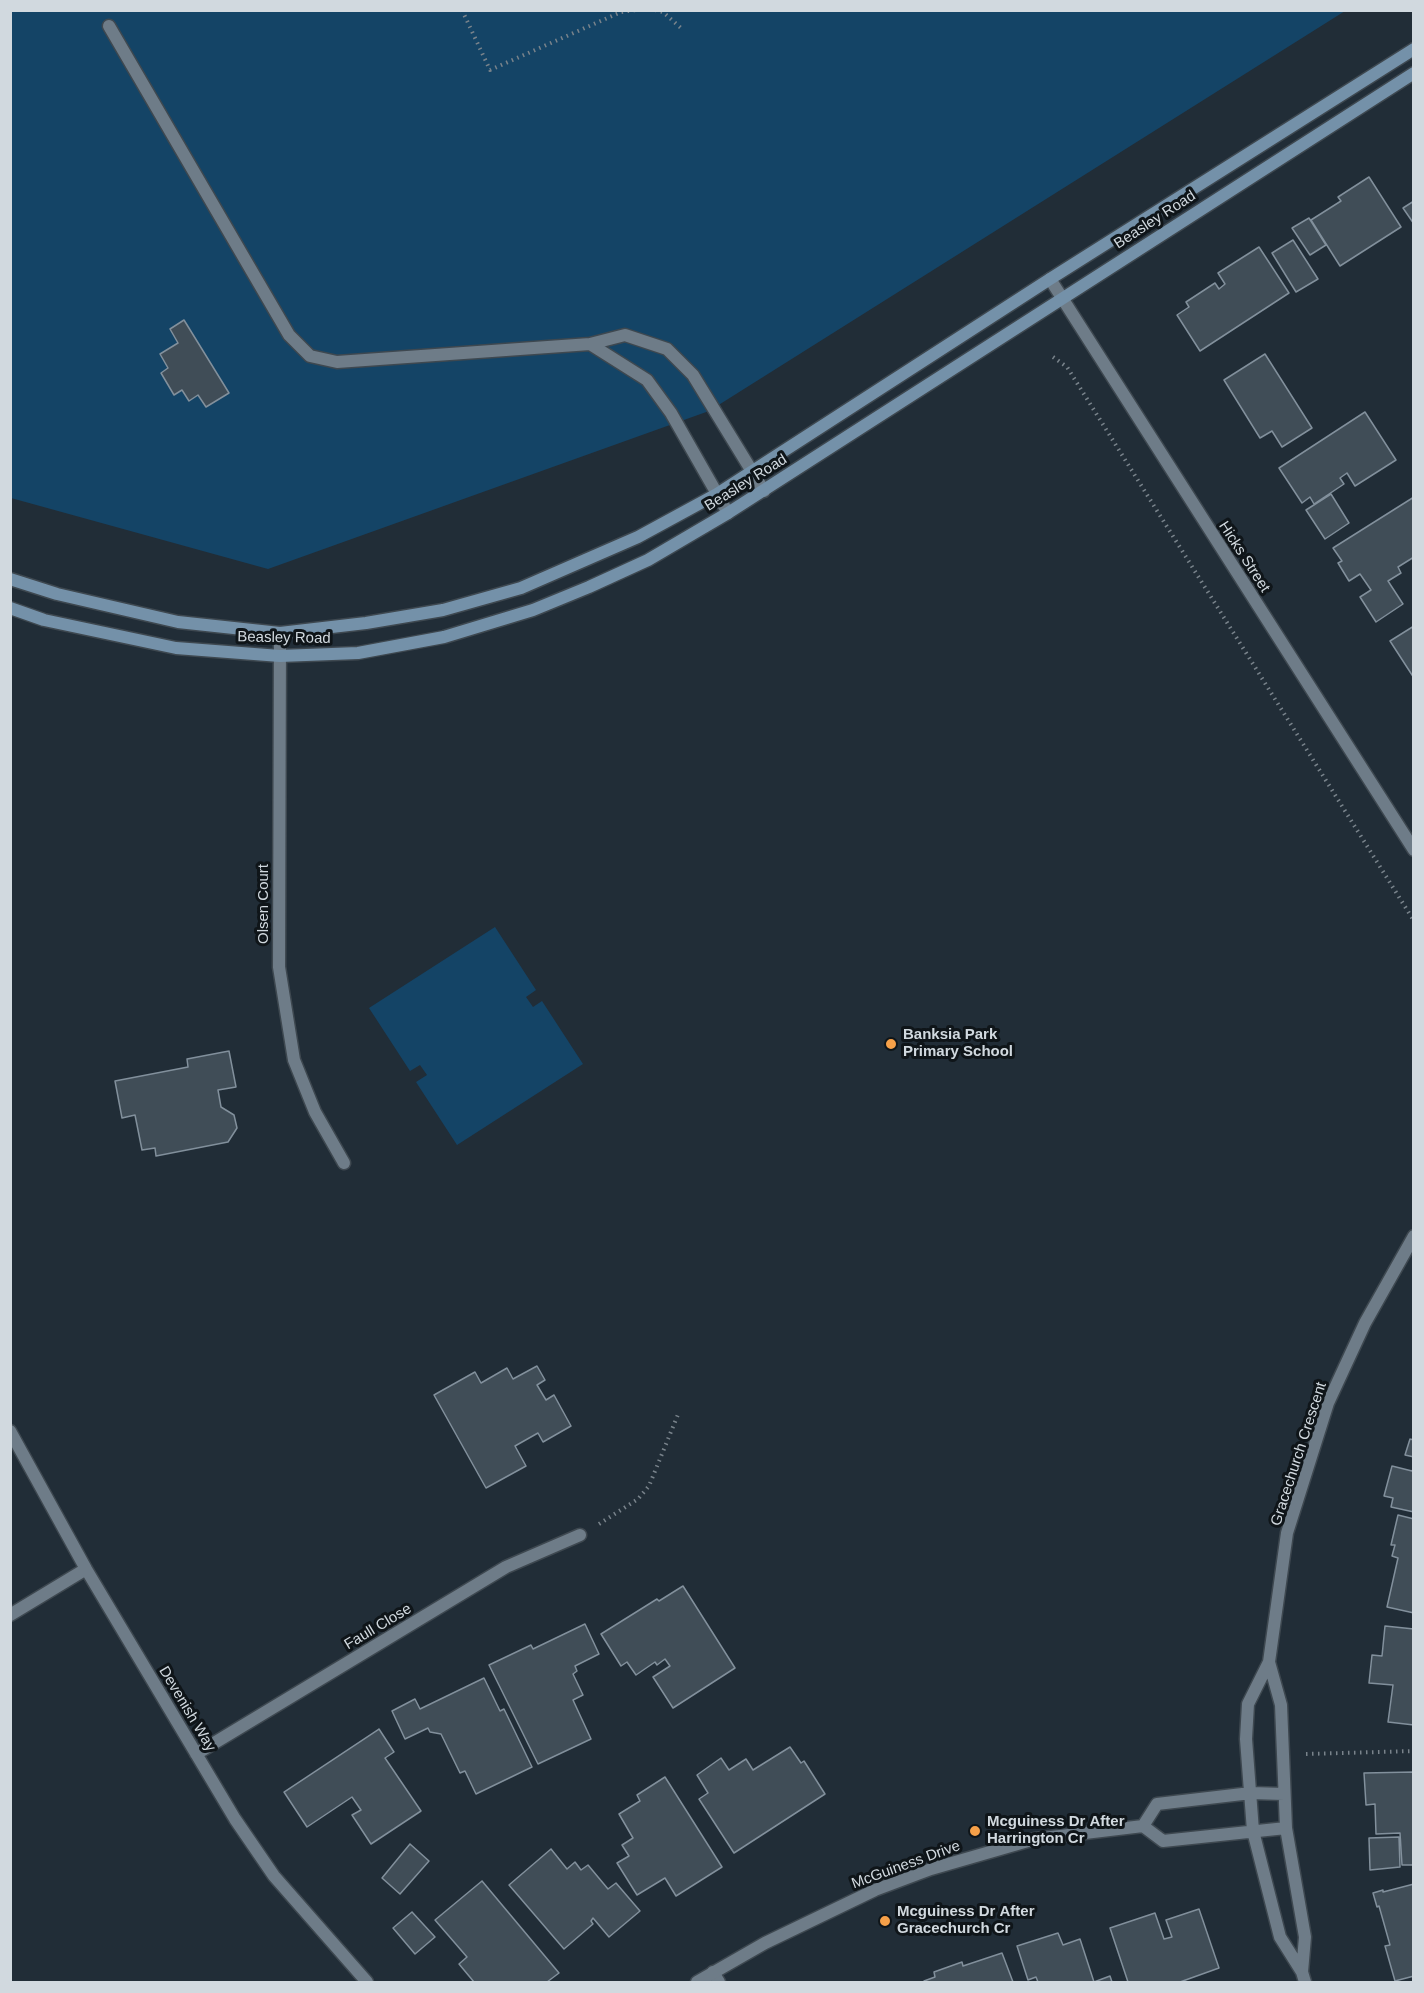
<!DOCTYPE html>
<style>
body{margin:0}
#map{position:relative;width:1424px;height:1993px;overflow:hidden;background:#212d37;font-family:Helvetica,sans-serif}
canvas{display:block}
.frame{position:absolute;inset:0;border:12px solid #d1d9df;pointer-events:none}
</style>
<div id="map">
<canvas width="1424" height="1993"></canvas>
<div class="frame"></div>
</div>
<script>
const context = document.querySelector('canvas').getContext('2d');
context.lineJoin = 'round';
function fill(path, color) {
  context.fillStyle = color;
  context.fill(path, 'evenodd');
}
function shape(rows) {
  const path = new Path2D();
  for (const r of rows) {
    path.moveTo(r[0], r[1]);
    for (let i = 2; i < r.length; i += 2) path.lineTo(r[i], r[i + 1]);
  }
  return path;
}
function stroke(path, color, width, dash) {
  context.strokeStyle = color;
  context.lineWidth = width;
  context.lineCap = dash ? 'butt' : 'round';
  context.setLineDash(dash || []);
  context.stroke(path);
}
function label(font, color, halo, rows, align = 'center') {
  context.font = font + ' Helvetica,sans-serif';
  context.lineWidth = 6;
  context.setLineDash([]);
  context.textBaseline = 'middle';
  context.strokeStyle = halo;
  context.fillStyle = color;
  for (const [text, x, y, turn = 0] of rows) {
    context.save();
    context.translate(x, y);
    context.rotate((+turn || 0) * Math.PI / 180);
    context.textAlign = isNaN(turn) ? turn : align;
    if (halo) context.strokeText(text, 0, 0);
    context.fillText(text, 0, 0);
    context.restore();
  }
}
fill(shape([
 [10,11,1345,11,709,411,268,569,11,498],
 [495,927,536,990,526,997,533,1007,542,1001,583,1064,457,1145,416,1082,427,1075,420,1065,410,1071,369,1008]
]), '#144466');
const building = shape([
 [1369,177,1401,227,1340,266,1311,220,1341,201,1338,197,1369,177],
 [1414,201,1414,224,1403,208,1414,201],
 [1309,218,1326,245,1310,255,1292,228,1309,218],
 [1293,240,1318,279,1296,292,1272,253,1293,240],
 [1259,247,1289,293,1200,351,1177,315,1189,307,1186,302,1215,283,1219,289,1225,284,1218,273,1259,247],
 [184,320,229,393,206,407,198,395,189,401,182,390,174,395,161,373,168,368,160,354,178,343,170,329,184,320],
 [1265,354,1312,428,1282,447,1272,431,1260,438,1224,380,1265,354],
 [1365,412,1396,460,1355,486,1347,473,1340,478,1344,484,1314,504,1310,497,1302,503,1279,468,1365,412],
 [1331,494,1349,523,1325,539,1306,510,1331,494],
 [1414,497,1414,557,1398,567,1401,573,1388,581,1403,604,1376,622,1360,597,1371,590,1360,574,1349,581,1338,563,1342,561,1333,548,1414,497],
 [1414,626,1414,678,1390,641,1414,626],
 [229,1051,236,1087,218,1090,221,1107,234,1115,237,1128,228,1142,156,1156,155,1148,142,1150,135,1115,122,1118,115,1081,188,1067,187,1059,229,1051],
 [537,1366,545,1380,537,1385,546,1400,554,1395,571,1426,543,1442,538,1433,515,1446,526,1466,486,1488,434,1395,475,1372,481,1383,507,1368,513,1379,537,1366],
 [1410,1439,1414,1440,1414,1457,1405,1455,1410,1439],
 [1392,1466,1412,1471,1414,1467,1414,1512,1391,1507,1393,1498,1384,1496,1392,1466],
 [1398,1515,1414,1519,1414,1613,1387,1607,1398,1558,1392,1556,1395,1545,1391,1545,1398,1515],
 [683,1586,735,1668,673,1708,653,1677,670,1666,665,1659,657,1665,655,1662,636,1675,627,1662,621,1666,601,1634,657,1599,659,1601,683,1586],
 [585,1624,599,1654,575,1666,577,1671,573,1674,583,1695,573,1700,591,1739,538,1764,489,1665,531,1645,533,1649,585,1624],
 [1385,1626,1414,1629,1414,1725,1388,1722,1393,1685,1369,1683,1372,1655,1382,1656,1385,1626],
 [484,1678,500,1711,504,1709,532,1767,476,1794,465,1771,460,1773,441,1734,430,1732,428,1728,405,1739,392,1711,415,1699,420,1709,484,1678],
 [379,1729,394,1752,385,1758,421,1811,371,1844,352,1815,361,1810,352,1797,307,1827,284,1792,379,1729],
 [790,1747,801,1763,804,1761,825,1794,734,1853,699,1799,708,1793,697,1775,721,1758,729,1770,746,1759,753,1770,790,1747],
 [1414,1772,1414,1865,1402,1865,1400,1833,1376,1834,1375,1804,1366,1805,1364,1773,1414,1772],
 [665,1777,722,1867,676,1896,665,1878,637,1895,617,1863,629,1856,622,1845,633,1838,619,1814,640,1801,637,1795,665,1777],
 [1399,1837,1400,1867,1370,1870,1369,1838,1399,1837],
 [410,1844,429,1861,400,1894,382,1878,410,1844],
 [551,1849,567,1869,575,1862,581,1870,588,1865,608,1889,616,1883,640,1911,609,1937,593,1918,591,1921,593,1924,564,1949,509,1885,551,1849],
 [482,1881,559,1973,547,1982,474,1982,459,1964,467,1957,435,1920,482,1881],
 [1414,1884,1414,1976,1395,1981,1385,1946,1390,1945,1379,1906,1377,1907,1373,1893,1383,1890,1383,1892,1414,1884],
 [1199,1909,1219,1968,1180,1982,1128,1982,1110,1928,1155,1913,1164,1939,1172,1937,1166,1920,1199,1909],
 [412,1912,435,1937,415,1954,393,1928,412,1912],
 [1058,1933,1063,1945,1080,1939,1094,1982,1110,1976,1112,1982,1038,1982,1036,1977,1028,1980,1017,1946,1058,1933],
 [1002,1953,1013,1982,924,1982,924,1981,935,1977,934,1972,962,1962,963,1966,1002,1953]
]);
fill(building, '#404d57');
stroke(building, '#82909c', 1.5);
const service = shape([
 [109,26,289,335,310,356,337,362,590,344,625,335,667,349,693,375,764,491],
 [590,344,647,380,671,413,728,513]
]);
const minor = shape([
 [1050,279,1414,850],
 [280,633,279,967,294,1060,315,1112,344,1163],
 [10,1431,86,1569,235,1819,274,1876,367,1982],
 [10,1615,86,1569],
 [196,1754,506,1567,580,1535],
 [713,1972,719,1982]
]);
const tertiary = shape([
 [1269,1662,1281,1705,1286,1828,1305,1937,1302,1972],
 [1143,1826,1157,1804,1251,1793,1284,1794],
 [697,1982,765,1943,875,1890,931,1869,1035,1839,1143,1826,1163,1841,1286,1828],
 [1305,1982,1302,1972,1280,1937,1253,1831,1246,1739,1248,1704,1269,1662,1287,1533,1328,1403,1365,1323,1414,1236]
]);
const secondary = shape([
 [10,579,57,594,178,622,280,633,366,623,443,610,521,588,638,537,717,494,1050,279,1414,49],
 [10,608,44,620,176,648,280,656,358,653,444,637,533,610,589,587,648,560,728,513,1414,73]
]);
stroke(service, '#3e4850', 15);
stroke(minor, '#3e4850', 15);
stroke(tertiary, '#3e4850', 15);
stroke(secondary, '#3e4850', 15);
stroke(shape([
 [462,10,490,70,621,12,636,10],
 [655,10,663,12,681,28],
 [1053,357,1067,367,1414,921],
 [599,1524,638,1499,649,1486,679,1412],
 [1306,1754,1414,1751]
]), '#79838b', 4, [1.5, 4.5]);
stroke(service, '#6e7c88', 12);
stroke(minor, '#6e7c88', 12);
stroke(tertiary, '#6e7c88', 12);
stroke(secondary, '#7491a9', 12);
for (const [x, y, r, color] of [
 [891,1044,6,"#f7a149"],
 [975,1831,6,"#f7a149"],
 [885,1921,6,"#f7a149"]
]) {
  const dot = new Path2D();
  dot.arc(x, y, r, 0, 2 * Math.PI);
  context.fillStyle = color;
  context.fill(dot);
  stroke(dot, '#0f1519', 2);
}
label('15px', '#d1d9df', '#0f1519', [
 ["Beasley Road",1155,220,-33],
 ["Beasley Road",746,483,-32],
 ["Hicks Street",1244,557,57],
 ["Beasley Road",284,638,1],
 ["Olsen Court",264,904,-90],
 ["Gracechurch Crescent",1299,1454,-72],
 ["Faull Close",378,1627,-31],
 ["Devenish Way",187,1709,59],
 ["McGuiness Drive",906,1865,-20]
]);
label('bold 15px', '#d1d9df', '#0f1519', [
 ["Banksia Park",903,1035],
 ["Primary School",903,1052],
 ["Mcguiness Dr After",987,1822],
 ["Harrington Cr",987,1839],
 ["Mcguiness Dr After",897,1912],
 ["Gracechurch Cr",897,1929]
], 'left');
</script>
